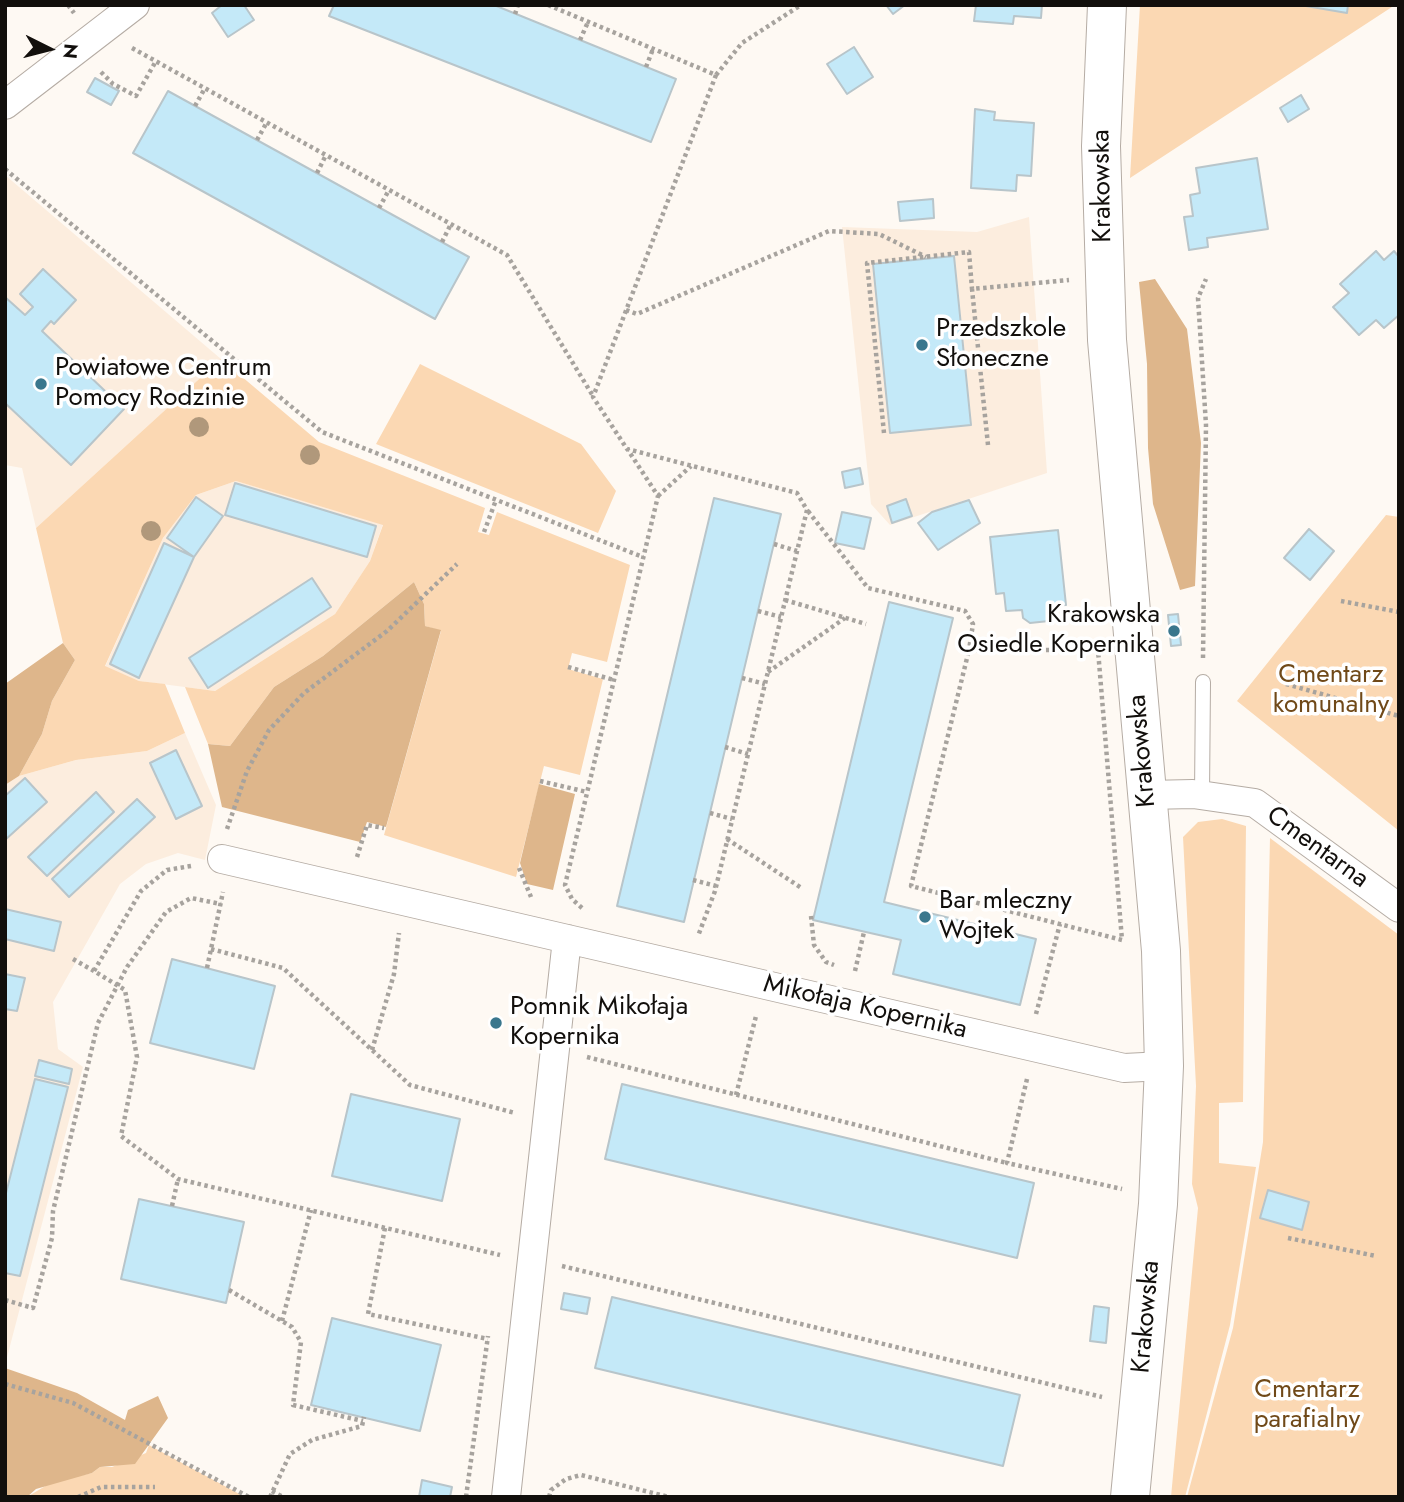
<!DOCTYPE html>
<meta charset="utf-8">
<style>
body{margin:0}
#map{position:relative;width:1404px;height:1502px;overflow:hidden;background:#fef9f3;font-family:Jost,sans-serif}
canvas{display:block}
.frame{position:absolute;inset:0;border:7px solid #120f0c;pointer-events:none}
.north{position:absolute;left:14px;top:14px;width:70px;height:70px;-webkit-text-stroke:5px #fff;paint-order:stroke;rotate:96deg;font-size:19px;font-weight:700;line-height:28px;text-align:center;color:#120f0c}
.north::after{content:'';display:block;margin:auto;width:24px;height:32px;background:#120f0c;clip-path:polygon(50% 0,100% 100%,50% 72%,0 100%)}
</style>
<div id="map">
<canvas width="1404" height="1502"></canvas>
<div class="frame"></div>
<div class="north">N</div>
</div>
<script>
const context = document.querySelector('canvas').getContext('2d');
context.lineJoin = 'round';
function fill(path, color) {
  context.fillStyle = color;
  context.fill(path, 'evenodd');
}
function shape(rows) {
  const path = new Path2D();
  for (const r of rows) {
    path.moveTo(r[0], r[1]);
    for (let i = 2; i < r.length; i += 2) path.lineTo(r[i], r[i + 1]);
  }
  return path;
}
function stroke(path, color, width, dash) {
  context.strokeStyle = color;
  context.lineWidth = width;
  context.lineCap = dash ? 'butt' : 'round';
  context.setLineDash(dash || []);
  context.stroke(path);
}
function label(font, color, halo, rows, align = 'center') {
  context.font = font + ' Jost,sans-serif';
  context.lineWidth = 7;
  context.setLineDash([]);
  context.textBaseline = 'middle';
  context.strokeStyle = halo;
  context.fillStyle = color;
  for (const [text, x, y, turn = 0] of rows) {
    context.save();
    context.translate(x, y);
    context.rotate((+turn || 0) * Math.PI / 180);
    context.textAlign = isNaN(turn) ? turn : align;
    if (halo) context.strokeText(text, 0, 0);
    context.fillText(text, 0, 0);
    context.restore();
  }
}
fill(shape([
 [5,175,221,359,36,528,22,468,5,465],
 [1029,217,1047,473,890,525,871,504,842,227,977,232],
 [236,481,383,524,370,561,335,614,215,691,139,681,105,667,163,538,196,495],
 [185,733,216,805,205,860,178,853,146,864,120,884,53,1002,58,1049,83,1067,5,1365,5,785,19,776,76,760,147,751]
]), '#fcedde');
fill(shape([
 [1140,5,1395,5,1130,178],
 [221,359,319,442,485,508,478,532,489,535,497,512,630,565,607,662,572,653,568,669,603,679,580,775,544,766,516,877,384,835,441,631,425,626,424,604,414,582,323,656,274,687,230,746,208,744,185,687,215,691,335,614,370,561,383,525,236,481,196,495,163,538,105,666,139,681,165,684,185,733,147,751,76,760,19,776,42,734,52,701,75,660,63,643,36,528],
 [420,364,581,444,616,491,598,533,376,444],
 [1386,515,1399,517,1399,831,1237,701],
 [1222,819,1246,826,1243,1102,1219,1103,1219,1163,1256,1167,1230,1325,1185,1497,1171,1497,1198,1208,1192,1184,1196,1086,1183,837,1198,822],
 [1270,838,1399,935,1399,1497,1187,1497,1233,1328,1263,1142],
 [149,1445,245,1497,27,1497,52,1482,92,1473,100,1467,112,1467,146,1453]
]), '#fbd8b3');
fill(shape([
 [1155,279,1187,329,1201,443,1195,586,1180,590,1153,504,1148,448,1147,364,1139,282],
 [414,582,424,604,425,626,441,630,386,827,367,822,360,842,222,807,208,744,230,746,274,687,323,656],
 [63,643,75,660,52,701,42,734,19,776,5,785,5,684],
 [539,784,575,794,553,890,527,884,520,863],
 [5,1368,77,1393,125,1420,128,1410,158,1396,168,1418,135,1464,100,1467,92,1473,36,1489,27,1497,5,1497]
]), '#deb68b');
const building = shape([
 [222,5,244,5,254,20,228,37,212,13,222,5],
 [334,5,494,5,676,79,651,142,329,16,334,5],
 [886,5,905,5,893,14,886,5],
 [976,5,1042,5,1041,18,1014,16,1013,24,974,21,976,5],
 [1300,5,1348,5,1347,13,1300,5],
 [854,47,873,77,847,94,827,64,854,47],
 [95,78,119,91,111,105,87,92,95,78],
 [168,91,469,257,435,319,133,153,168,91],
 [1301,95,1309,109,1288,122,1280,108,1301,95],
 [975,109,995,112,994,120,1034,123,1031,176,1017,175,1016,191,971,188,975,109],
 [1257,158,1268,229,1207,238,1208,247,1189,250,1184,217,1193,216,1190,195,1200,193,1196,168,1257,158],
 [933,199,934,218,900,221,898,202,933,199],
 [1376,251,1384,260,1394,251,1399,257,1399,315,1384,328,1376,320,1359,335,1333,307,1349,293,1340,284,1376,251],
 [954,256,971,425,890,433,873,264,954,256],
 [43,269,76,300,54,324,51,321,42,331,124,409,71,465,5,403,5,297,25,315,33,307,20,294,43,269],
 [860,468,863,484,845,488,842,472,860,468],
 [235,483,376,526,367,557,225,515,235,483],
 [196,497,223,516,194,557,167,538,196,497],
 [714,498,781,514,684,922,617,906,714,498],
 [906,499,912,516,892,523,887,506,906,499],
 [969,500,980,523,938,550,918,523,932,512,969,500],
 [842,512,871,518,864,549,835,543,842,512],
 [1309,529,1334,551,1310,580,1284,558,1309,529],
 [1058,530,1066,605,1054,606,1049,621,1030,623,1023,618,1022,610,1006,611,1004,593,996,594,990,537,1058,530],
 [164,543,194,557,139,678,110,664,164,543],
 [312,578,331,607,208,688,189,658,312,578],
 [889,602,953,618,884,902,1036,939,1020,1005,893,974,901,940,813,920,889,602],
 [1178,614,1181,645,1171,646,1168,615,1178,614],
 [176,750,202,806,176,819,150,763,176,750],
 [25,778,47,802,5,840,5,796,25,778],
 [96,792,114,812,47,876,28,857,96,792],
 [137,799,155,817,69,897,52,879,137,799],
 [5,909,61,922,54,951,5,939,5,909],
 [172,959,275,986,254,1069,150,1043,172,959],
 [5,974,25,978,17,1011,5,1009,5,974],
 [39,1060,72,1069,69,1084,35,1076,39,1060],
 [35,1079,68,1087,20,1276,5,1273,5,1197,35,1079],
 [622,1084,1034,1183,1017,1258,605,1159,622,1084],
 [351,1094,460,1119,442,1201,332,1176,351,1094],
 [1268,1190,1309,1202,1302,1230,1260,1218,1268,1190],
 [139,1199,244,1222,226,1303,121,1279,139,1199],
 [564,1293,590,1298,587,1314,561,1309,564,1293],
 [612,1297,1020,1395,1003,1466,595,1368,612,1297],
 [1094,1306,1109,1308,1106,1343,1090,1341,1094,1306],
 [332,1318,441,1345,420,1431,311,1405,332,1318],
 [422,1480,452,1487,450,1497,419,1497,422,1480]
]);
fill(building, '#c4e9f8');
stroke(building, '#b8c5ca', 2);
const lane = shape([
 [1202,795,1203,682]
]);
const street = shape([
 [5,105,135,5],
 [1147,795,1193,794,1255,803,1399,908],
 [222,859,1124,1068,1164,1066],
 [506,1497,567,939]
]);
const secondary = shape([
 [1107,5,1101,146,1107,340,1161,951,1164,1066,1158,1204,1130,1497]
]);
stroke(lane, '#b5aca4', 16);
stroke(street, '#b5aca4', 30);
stroke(secondary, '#b5aca4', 40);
stroke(shape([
 [68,5,74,13],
 [548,5,716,75,593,397,627,449,797,493,807,510,715,891,698,936],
 [515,14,518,5],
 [580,40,588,22],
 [132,48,507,255,593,396],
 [646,67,653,49],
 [101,72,113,84,136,96,156,61],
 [716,75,742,43,801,5],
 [195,106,205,88],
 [257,140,267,122],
 [5,169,322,432,643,557],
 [317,173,326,155],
 [379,208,389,190],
 [442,242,451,224],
 [626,310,637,314,829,231,879,234,926,257],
 [884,433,867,263,969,252,972,289],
 [988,445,972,289,1069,280],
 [658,496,691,466],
 [808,511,868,588,965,611,973,624,969,650],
 [484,532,496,500],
 [774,544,797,551],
 [785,600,866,624],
 [1341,601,1399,612],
 [758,611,781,617],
 [969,650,1098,650,1122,940,911,886,969,650],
 [1203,658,1206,425,1198,298,1206,279],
 [568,667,614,680],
 [768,672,845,618],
 [742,678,765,684],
 [1286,684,1399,716],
 [725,747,748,754],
 [540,781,587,792],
 [710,813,732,819],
 [227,829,247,771,269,730,304,693,387,631,457,564],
 [727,839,803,889],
 [357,857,367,825,384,828],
 [191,866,167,870,141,891,94,971,125,990,137,1057,121,1136,178,1179,500,1255],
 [519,868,531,897],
 [693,880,716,886],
 [582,908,572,899,565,885,658,496,628,450],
 [811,916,814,945,826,962,834,965],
 [211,949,283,968,410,1085,515,1113],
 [73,959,94,971],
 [207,968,223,892],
 [855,971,864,932],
 [1036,1014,1060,924],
 [372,1050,394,974,399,933],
 [587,1057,1007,1163],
 [1027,1079,1007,1163,1122,1189],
 [736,1095,756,1016],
 [172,1206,178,1179],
 [385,1228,368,1314,488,1339],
 [1288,1238,1376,1256],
 [562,1266,1102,1397],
 [229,1290,292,1327,301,1342,293,1405,363,1421],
 [5,1300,33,1308,52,1238,53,1211,98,1023,127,967,166,912,191,898,221,904],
 [282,1321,311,1210],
 [5,1384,73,1403,249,1497],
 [272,1491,283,1497],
 [78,1497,101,1487,155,1487],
 [270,1497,290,1454,312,1440,362,1426,364,1417],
 [466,1497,488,1336],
 [549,1497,551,1490,566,1479,581,1475,669,1497]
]), '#a7a39e', 4.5, [3.5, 3.5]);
stroke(lane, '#fff', 14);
stroke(street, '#fff', 28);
stroke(secondary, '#fff', 38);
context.fillStyle = '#b0987b';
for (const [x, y] of [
 [199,427],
 [310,455],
 [151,531]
]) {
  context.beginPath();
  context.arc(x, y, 10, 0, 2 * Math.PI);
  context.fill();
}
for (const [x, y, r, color] of [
 [922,345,7,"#3a778d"],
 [41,384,7,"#3a778d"],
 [1174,631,7,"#3a778d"],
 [925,917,7,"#3a778d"],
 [496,1023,7,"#3a778d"]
]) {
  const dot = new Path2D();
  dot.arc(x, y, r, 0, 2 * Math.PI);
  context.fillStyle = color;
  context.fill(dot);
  stroke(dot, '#fff', 2.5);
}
label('26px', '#120f0c', '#fff', [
 ["Krakowska",1103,186,-91],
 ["Krakowska",1143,751,-95],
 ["Cmentarna",1317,848,36],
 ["Mikołaja Kopernika",865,1008,13],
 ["Krakowska",1147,1317,-85]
]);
label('26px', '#120f0c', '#fff', [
 ["Przedszkole",936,330],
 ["Słoneczne",936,360],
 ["Powiatowe Centrum",55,369],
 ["Pomocy Rodzinie",55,399],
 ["Krakowska",1160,616,"right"],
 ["Osiedle Kopernika",1160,646,"right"],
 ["Bar mleczny",939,902],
 ["Wojtek",939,932],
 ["Pomnik Mikołaja",510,1008],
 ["Kopernika",510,1038]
], 'left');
label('26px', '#704918', '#fff', [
 ["Cmentarz",1331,676],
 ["komunalny",1331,706],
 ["Cmentarz",1307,1391],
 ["parafialny",1307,1421]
]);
</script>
